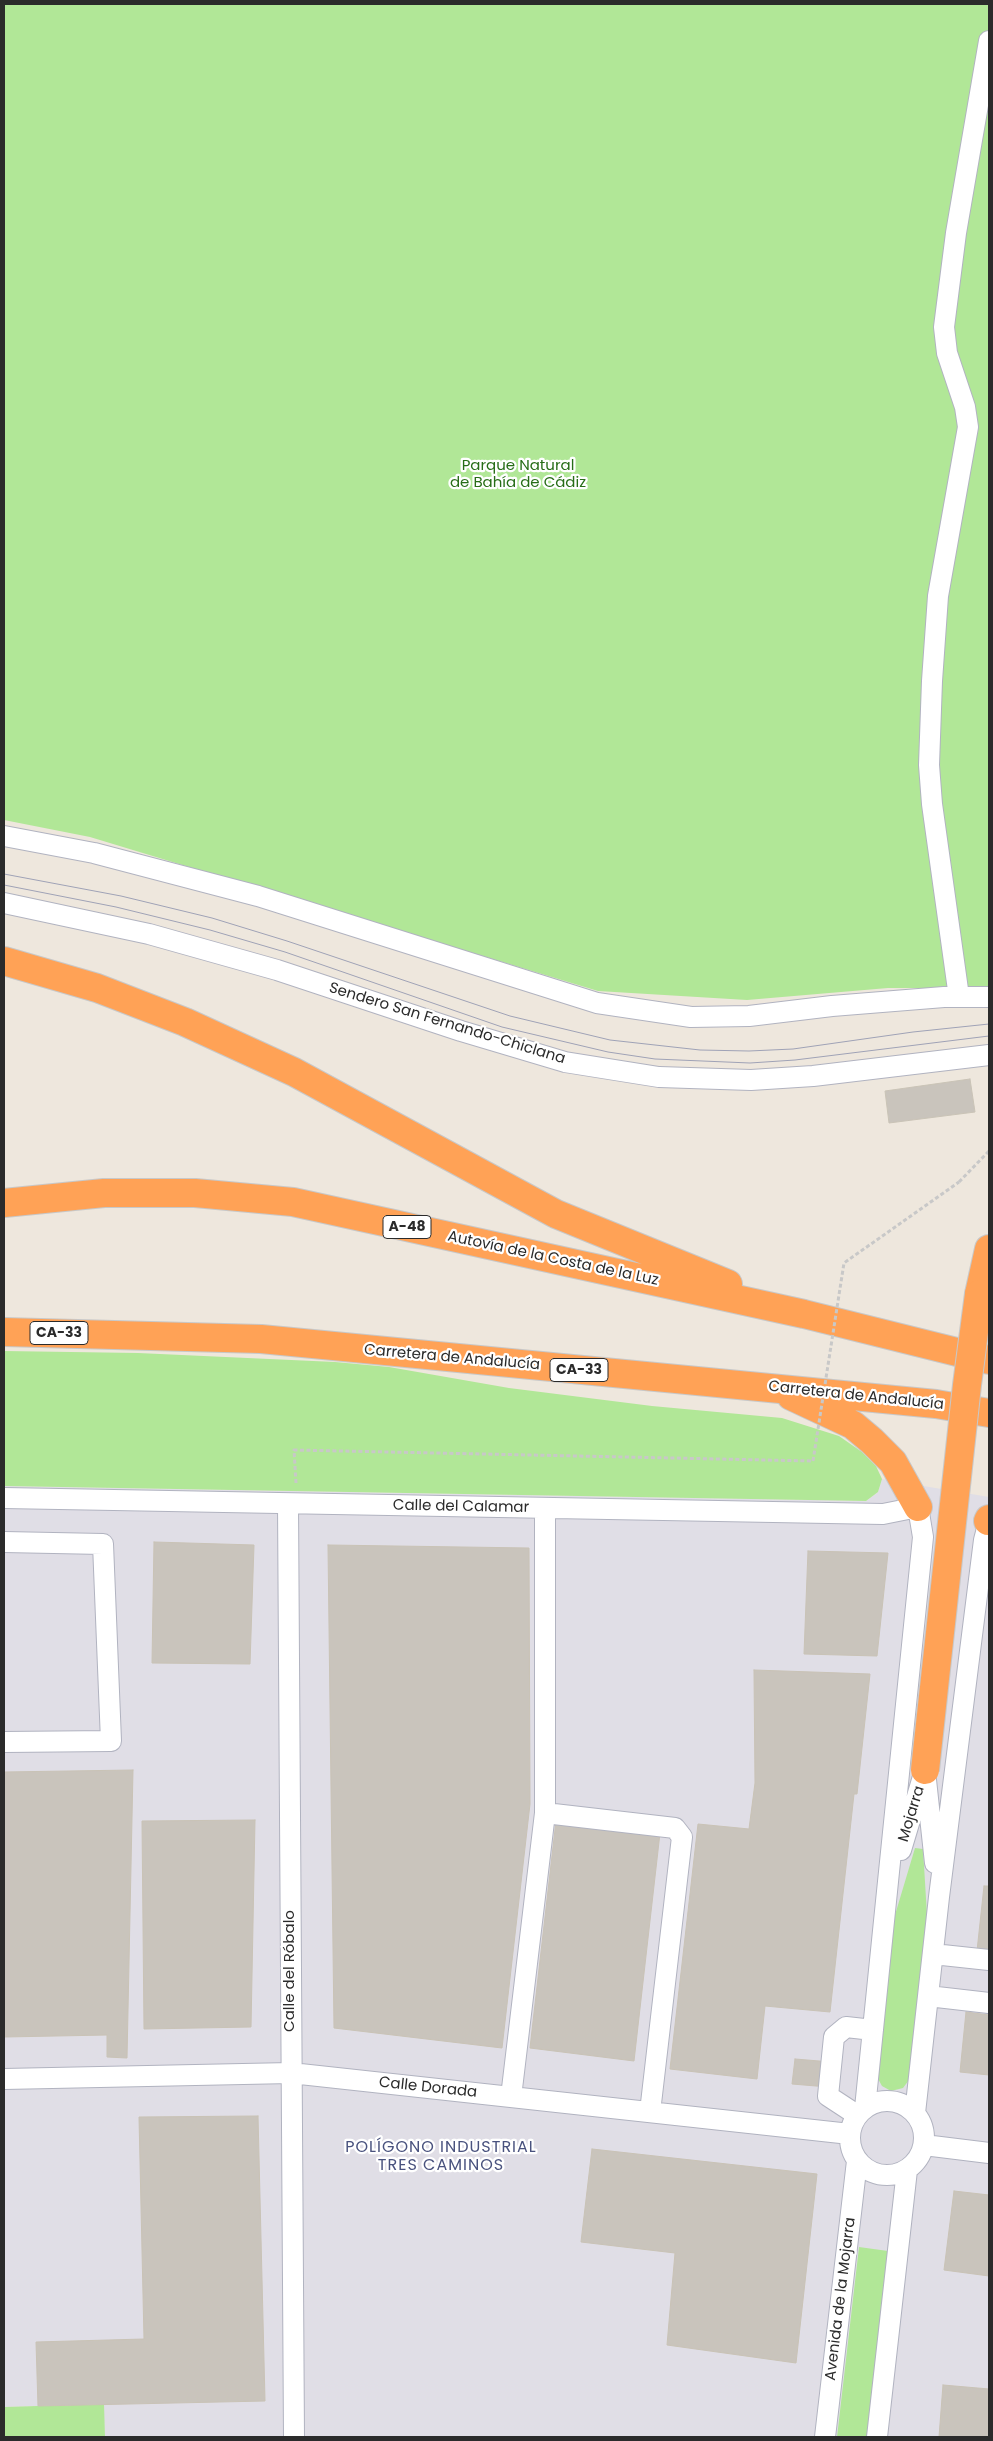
<!DOCTYPE html>
<meta charset="utf-8">
<style>
body{margin:0}
#map{position:relative;width:993px;height:2441px;overflow:hidden;background:#eee7dd;font-family:Poppins,sans-serif}
canvas{display:block}
.frame{position:absolute;inset:0;border:5px solid #2b2b2b;pointer-events:none}
</style>
<div id="map">
<canvas width="993" height="2441"></canvas>
<div class="frame"></div>
</div>
<script>
const context = document.querySelector('canvas').getContext('2d');
context.lineJoin = 'round';
function fill(path, color) {
  context.fillStyle = color;
  context.fill(path, 'evenodd');
}
function shape(rows) {
  const path = new Path2D();
  for (const r of rows) {
    if (r.length === 3) {
      path.moveTo(r[0] + r[2], r[1]);
      path.arc(r[0], r[1], r[2], 0, 2 * Math.PI);
      continue;
    }
    path.moveTo(r[0], r[1]);
    for (let i = 2; i < r.length; i += 2) path.lineTo(r[i], r[i + 1]);
  }
  return path;
}
function stroke(path, color, width, dash) {
  context.strokeStyle = color;
  context.lineWidth = width;
  context.lineCap = dash ? 'butt' : 'round';
  context.setLineDash(dash || []);
  context.stroke(path);
}
function label(font, color, halo, rows, align = 'center') {
  context.font = font + ' Poppins,sans-serif';
  context.lineWidth = 4.5;
  context.setLineDash([]);
  context.textBaseline = 'middle';
  context.strokeStyle = halo;
  context.fillStyle = color;
  for (const [text, x, y, turn = 0] of rows) {
    context.save();
    context.translate(x, y);
    context.rotate((+turn || 0) * Math.PI / 180);
    context.textAlign = isNaN(turn) ? turn : align;
    if (halo) context.strokeText(text, 0, 0);
    context.fillText(text, 0, 0);
    context.restore();
  }
}
fill(shape([
 [882,1479,989,1497,989,2437,105,2437,103,2404,4,2407,4,1486,866,1501,878,1492]
]), '#e0dee6');
fill(shape([
 [4,4,989,4,989,988,888,988,747,1000,598,991,90,837,4,820],
 [4,1351,138,1353,335,1362,389,1367,509,1388,652,1406,782,1418,839,1436,862,1452,876,1466,882,1479,878,1492,866,1501,4,1486],
 [915,1848,923,1849,927,1915,909,2080,903,2088,891,2091,882,2086,877,2077,895,1915],
 [859,2247,888,2251,867,2437,837,2437],
 [104,2404,105,2437,4,2437,4,2407]
]), '#b1e797');
const building = shape([
 [970,1079,975,1112,889,1123,885,1091,970,1079],
 [154,1542,254,1545,250,1664,152,1663,154,1542],
 [328,1545,529,1548,530,1804,502,2048,334,2028,328,1545],
 [808,1551,888,1553,877,1656,804,1654,808,1551],
 [754,1670,870,1674,857,1794,854,1794,830,2012,765,2006,757,2079,670,2069,698,1824,749,1829,755,1783,754,1670],
 [133,1770,127,2058,107,2057,107,2035,4,2037,4,1772,133,1770],
 [255,1820,251,2027,144,2029,142,1821,255,1820],
 [556,1821,660,1833,634,2061,530,2048,556,1821],
 [984,1886,989,1886,989,1952,977,1951,984,1886],
 [966,2012,989,2015,989,2075,960,2072,966,2012],
 [795,2059,831,2062,828,2087,792,2084,795,2059],
 [258,2116,265,2401,38,2406,36,2342,144,2339,139,2117,258,2116],
 [592,2149,817,2174,796,2363,667,2345,675,2253,581,2242,592,2149],
 [954,2191,989,2195,989,2276,944,2270,954,2191],
 [943,2385,989,2389,989,2437,939,2437,943,2385]
]);
fill(building, '#c9c4bc');
stroke(building, '#c9c3b6', 1);
const minor = shape([
 [4,836,94,853,258,896,597,1003,691,1017,749,1016,832,1006,944,997,989,997],
 [4,903,149,934,277,970,461,1031,565,1062,659,1077,751,1080,813,1076,989,1055],
 [959,997,932,804,929,765,932,681,938,596,968,427,965,407,947,353,944,327,956,233,989,41],
 [4,1498,883,1514,918,1507,923,1537,865,2108],
 [288,1504,294,2437],
 [4,1542,103,1544,111,1741,4,1742],
 [926,1780,935,1863],
 [545,1813,675,1828,682,1837,650,2112],
 [901,1850,925,1770],
 [933,1954,989,1960],
 [928,1996,989,2003],
 [4,2079,291,2073,850,2134],
 [511,2097,545,1813,545,1508],
 [887,2138,37],
 [915,2113,939,1897,984,1540,989,1521],
 [857,2115,828,2096,834,2037,846,2027,873,2030],
 [924,2145,989,2153],
 [825,2437,857,2161],
 [877,2437,907,2170]
]);
const highway = shape([
 [4,961,97,988,185,1022,294,1072,556,1214,728,1284],
 [4,1203,104,1193,195,1193,293,1202,804,1314,989,1360],
 [979,1294,989,1249],
 [4,1332,261,1339,936,1404,989,1413],
 [791,1396,853,1425,872,1441,893,1462,918,1507],
 [988,1521,989,1519]
]);
stroke(minor, '#b1b3c0', 22);
stroke(highway, '#c8c8c8', 30);
stroke(shape([
 [959,1182,989,1151],
 [296,1483,294,1450,813,1461]
]), '#c8c8c8', 3, [4, 2.5]);
stroke(minor, '#fff', 20);
stroke(highway, '#ffa256', 28);
stroke(shape([
 [4,874,121,896,212,918,287,941,510,1016,610,1040,700,1050,749,1051,793,1049,913,1032,989,1024],
 [4,885,116,907,210,930,285,952,502,1027,608,1052,655,1059,750,1063,795,1060,989,1036]
]), '#9fa2b6', 1);
const highwayBridge = shape([
 [925,1770,967,1385,979,1294]
]);
stroke(highwayBridge, '#c8c8c8', 30, []);
stroke(shape([
 [813,1461,844,1263,959,1182]
]), '#c8c8c8', 3, [4, 2.5]);
stroke(highwayBridge, '#ffa256', 28);
for (const [x, y, w] of [
 [407,1227,48],
 [59,1333,58],
 [579,1370,58]
]) {
  const box = new Path2D();
  box.roundRect(x - w / 2, y - 11.5, w, 23, 4);
  context.fillStyle = '#fff';
  context.fill(box);
  stroke(box, '#2b2b2b', 1);
}
label('bold 14px', '#2b2b2b', null, [
 ["A-48",407,1227],
 ["CA-33",59,1333],
 ["CA-33",579,1370]
]);
label('15px', '#276d17', '#fff', [
 ["Parque Natural",518,466],
 ["de Bahía de Cádiz",518,483]
]);
label('15px', '#2b2b2b', '#fff', [
 ["Sendero San Fernando-Chiclana",447,1024,17],
 ["Autovía de la Costa de la Luz",553,1259,12],
 ["Carretera de Andalucía",452,1358,5],
 ["Carretera de Andalucía",856,1396,6],
 ["Calle del Calamar",461,1507,1],
 ["Mojarra",912,1814,-73],
 ["Calle del Róbalo",290,1971,-90],
 ["Calle Dorada",428,2088,6],
 ["Avenida de la Mojarra",841,2299,-83]
]);
context.letterSpacing = '1px';
label('16px', '#49527e', '#fff', [
 ["POLÍGONO INDUSTRIAL",441,2148],
 ["TRES CAMINOS",441,2166]
]);
context.letterSpacing = '0px';
</script>
